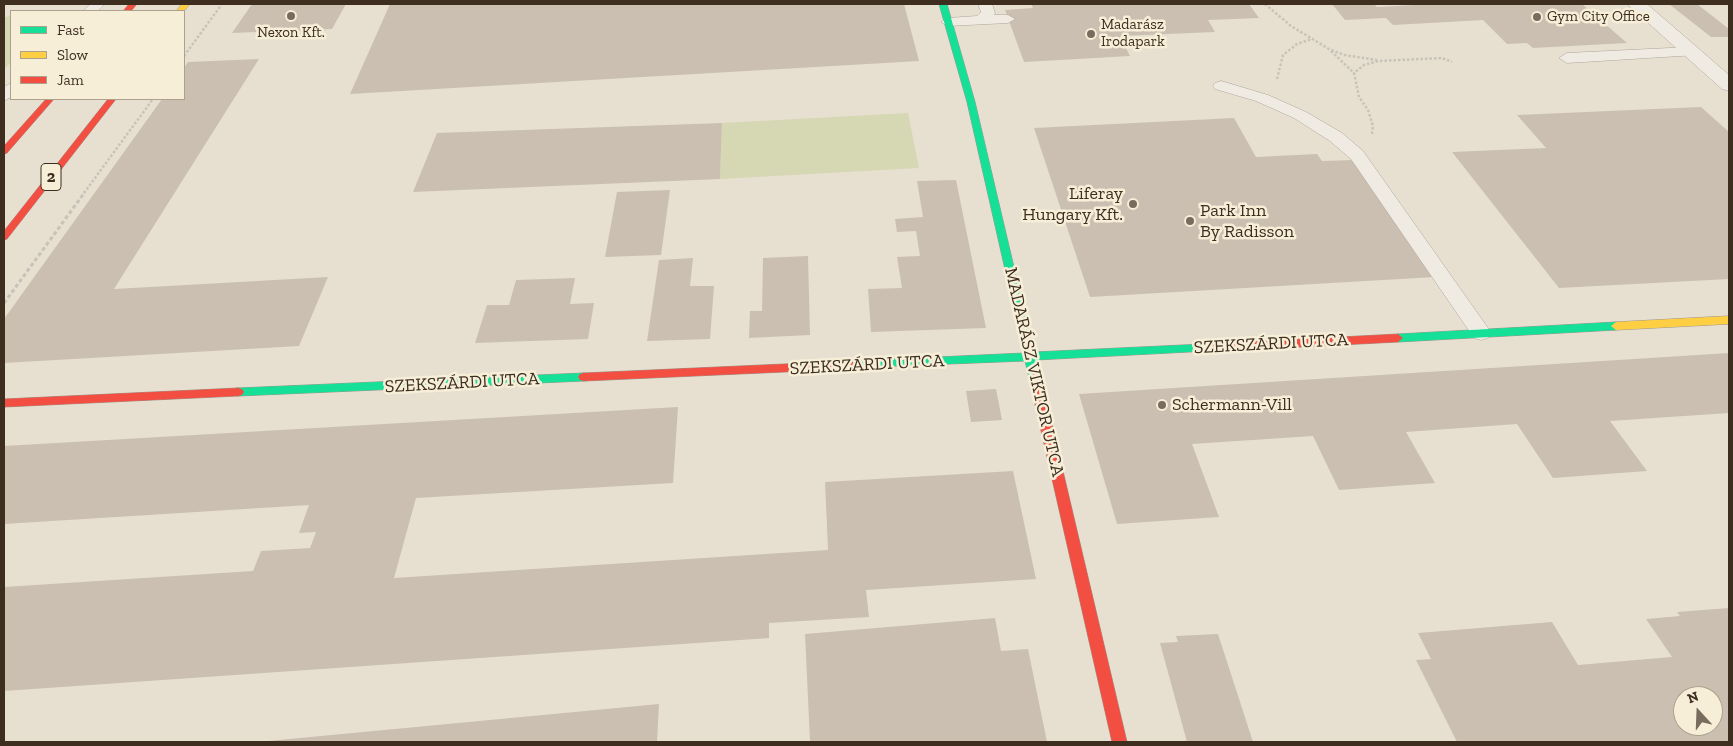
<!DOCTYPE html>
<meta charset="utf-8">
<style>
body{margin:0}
#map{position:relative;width:1733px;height:746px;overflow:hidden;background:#e7e0d1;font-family:"Zilla Slab",serif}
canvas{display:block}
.frame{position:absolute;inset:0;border:5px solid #3d2e20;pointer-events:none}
.legend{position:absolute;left:10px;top:10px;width:175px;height:90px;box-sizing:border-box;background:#f7eed8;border:1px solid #ada18e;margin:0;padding:6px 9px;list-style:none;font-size:15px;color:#3d2e20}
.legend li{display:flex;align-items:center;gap:10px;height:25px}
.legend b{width:25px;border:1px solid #ada18e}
.north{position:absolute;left:1673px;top:686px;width:50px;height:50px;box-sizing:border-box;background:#f7eed8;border:1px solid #ada18e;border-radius:50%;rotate:340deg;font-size:14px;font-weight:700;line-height:20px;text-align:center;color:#3d2e20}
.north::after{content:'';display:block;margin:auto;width:18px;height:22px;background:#786c5e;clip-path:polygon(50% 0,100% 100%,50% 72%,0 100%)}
</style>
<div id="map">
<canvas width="1733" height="746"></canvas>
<div class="frame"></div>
<ul class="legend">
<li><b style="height:6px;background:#16e098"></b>Fast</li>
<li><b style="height:6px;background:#ffcf43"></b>Slow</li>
<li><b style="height:6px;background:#f24e42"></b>Jam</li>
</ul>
<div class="north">N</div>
</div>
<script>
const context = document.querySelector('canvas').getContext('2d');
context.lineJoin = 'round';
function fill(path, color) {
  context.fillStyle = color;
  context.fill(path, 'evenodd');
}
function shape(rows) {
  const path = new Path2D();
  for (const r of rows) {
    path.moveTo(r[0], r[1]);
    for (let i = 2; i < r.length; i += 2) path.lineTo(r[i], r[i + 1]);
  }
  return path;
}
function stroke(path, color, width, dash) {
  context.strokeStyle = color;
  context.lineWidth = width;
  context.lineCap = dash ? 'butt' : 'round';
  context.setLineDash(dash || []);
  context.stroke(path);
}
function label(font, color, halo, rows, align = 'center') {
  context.font = font + ' "Zilla Slab",serif';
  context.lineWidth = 5;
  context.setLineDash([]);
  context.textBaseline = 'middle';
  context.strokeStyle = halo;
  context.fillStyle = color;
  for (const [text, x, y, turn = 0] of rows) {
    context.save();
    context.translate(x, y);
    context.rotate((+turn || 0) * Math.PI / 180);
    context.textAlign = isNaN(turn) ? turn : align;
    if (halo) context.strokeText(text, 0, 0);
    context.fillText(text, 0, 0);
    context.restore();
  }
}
fill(shape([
 [11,15,11,62,4,70,4,18],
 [908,113,919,168,720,179,722,123]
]), '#d6d7b3');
fill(shape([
 [252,4,346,4,332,29,232,33],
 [390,4,904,4,919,61,350,94],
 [1031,4,1249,4,1259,18,1208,20,1215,32,1120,36,1130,56,1024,62,1005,10,1033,8],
 [1332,4,1374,4,1377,7,1435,4,1582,4,1627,43,1533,48,1527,43,1507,44,1483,20,1393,25,1386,18,1345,20],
 [1669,4,1697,4,1729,29,1729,37,1711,37],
 [259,59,114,289,328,277,299,346,4,363,4,319,162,99,184,99,184,68,188,62],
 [1701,107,1729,132,1729,279,1559,288,1452,152,1546,148,1517,115],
 [1234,118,1256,157,1317,154,1322,161,1355,160,1435,277,1090,297,1034,128],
 [722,123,720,179,413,192,437,133],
 [956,180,986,328,871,332,868,289,902,288,897,257,920,256,916,231,897,232,895,219,923,217,917,181],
 [670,190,661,255,605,257,617,192],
 [808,256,810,335,749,338,750,311,762,311,763,258],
 [693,258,690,286,714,286,710,339,647,341,659,260],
 [575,278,570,304,594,303,588,339,475,343,487,305,509,305,516,280],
 [1729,353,1729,413,1610,421,1647,471,1553,478,1517,424,1406,432,1435,483,1339,490,1313,436,1192,444,1219,517,1117,524,1079,394],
 [996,389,1002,420,971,422,966,391],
 [678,407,673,483,416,498,394,578,828,550,825,482,1013,471,1036,579,866,590,869,617,769,623,769,638,4,691,4,587,253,571,261,551,310,548,316,532,299,533,309,505,4,524,4,446],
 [1729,608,1729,742,1457,742,1416,660,1431,659,1418,633,1552,622,1578,665,1672,657,1646,619,1680,616,1677,612],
 [1683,696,1713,696,1713,726,1683,726],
 [995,618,1001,651,1028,649,1047,742,810,742,805,634],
 [1218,634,1253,742,1187,742,1160,643,1178,642,1176,636],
 [659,704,657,742,268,742,268,741]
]), '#cbbfb2');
const lane = shape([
 [90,4,105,4,98,11,83,11,90,4],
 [978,4,992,4,995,13,994,15,1008,15,1015,19,1008,23,948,26,941,22,948,18,977,16,981,12,978,4],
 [1691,47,1699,52,1696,55,1567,63,1559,58,1567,53,1691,47],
 [1221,81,1268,95,1306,112,1342,133,1363,151,1488,328,1491,333,1488,338,1481,340,1474,338,1351,159,1330,141,1294,118,1256,101,1215,89,1213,86,1215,83,1221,81],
 [11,83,11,97,4,101,4,87,11,83]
]);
const street = shape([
 [1627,4,1647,4,1729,75,1729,91,1722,89,1627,4]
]);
const fast = shape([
 [939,4,947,4,975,102,1034,352,1204,344,1209,348,1208,351,1036,360,1041,378,1039,381,1035,382,1031,381,1029,378,1025,361,847,368,845,365,847,362,851,361,1024,353,967,102,939,4],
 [1616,322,1621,326,1616,330,1398,342,1393,338,1398,334,1616,322],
 [584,373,588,374,590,377,588,380,584,381,238,396,234,395,232,392,234,389,238,388,584,373]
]);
const slow = shape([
 [182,4,190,4,184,11,176,11,182,4],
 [1729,316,1729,324,1616,330,1611,326,1616,322,1729,316]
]);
const jam = shape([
 [129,4,137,4,131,11,123,11,129,4],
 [46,99,54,99,7,153,4,154,4,146,46,99],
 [108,99,116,99,7,239,4,240,4,231,108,99],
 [1398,334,1403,338,1398,342,1204,352,1199,348,1204,344,1398,334],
 [851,361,857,365,851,369,584,381,580,380,578,377,580,374,584,373,851,361],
 [1035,374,1039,375,1041,378,1127,742,1112,742,1029,378,1031,375,1035,374],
 [238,388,242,389,244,392,242,395,238,396,4,407,4,399,238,388]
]);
stroke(lane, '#ada599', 1);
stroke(street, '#ada599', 1);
stroke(fast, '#9c958a', 1);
stroke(slow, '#9c958a', 1);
stroke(jam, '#9c958a', 1);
stroke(shape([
 [1265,4,1291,26,1329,49,1344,55,1377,60],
 [1331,51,1354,73],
 [184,56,222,4],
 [1277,79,1283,55,1297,44,1312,39],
 [1372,134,1373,126,1368,110,1359,97,1354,73,1364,65,1378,61,1442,58,1452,62],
 [84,193,153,99]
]), '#c8c2b9', 2.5, [2.5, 2]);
stroke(shape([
 [4,303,85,192]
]), '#c8c2b9', 3, [4, 2.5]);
fill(lane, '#efebe3');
fill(street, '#efebe3');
fill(fast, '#16e098');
fill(slow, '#ffcf43');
fill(jam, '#f24e42');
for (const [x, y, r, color] of [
 [291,16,5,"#786c5e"],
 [1537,17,5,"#786c5e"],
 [1091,34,5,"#786c5e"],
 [1133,204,5,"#786c5e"],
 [1190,221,5,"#786c5e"],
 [1162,405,5,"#786c5e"]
]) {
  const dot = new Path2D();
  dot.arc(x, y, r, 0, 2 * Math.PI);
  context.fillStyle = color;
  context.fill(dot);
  stroke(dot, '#f7eed8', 2);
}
label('15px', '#3d2e20', '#f7eed8', [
 ["Gym City Office",1547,17],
 ["Madarász",1101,25],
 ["Irodapark",1101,42],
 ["Nexon Kft.",291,33,"center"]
], 'left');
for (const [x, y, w] of [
 [51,177,20]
]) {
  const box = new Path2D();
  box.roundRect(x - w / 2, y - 13.5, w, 27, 4);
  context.fillStyle = '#f7eed8';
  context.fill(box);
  stroke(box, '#3d2e20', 1);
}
label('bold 16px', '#3d2e20', null, [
 ["2",51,177]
]);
label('18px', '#3d2e20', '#f7eed8', [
 ["Liferay",1123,194,"right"],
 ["Hungary Kft.",1123,215,"right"],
 ["Park Inn",1200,211],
 ["By Radisson",1200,232],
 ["Schermann-Vill",1172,405]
], 'left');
label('18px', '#3d2e20', '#f7eed8', [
 ["SZEKSZÁRDI UTCA",1271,344,-3],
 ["SZEKSZÁRDI UTCA",867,365,-3],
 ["MADARÁSZ VIKTOR UTCA",1034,372,77],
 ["SZEKSZÁRDI UTCA",462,383,-3]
]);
</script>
